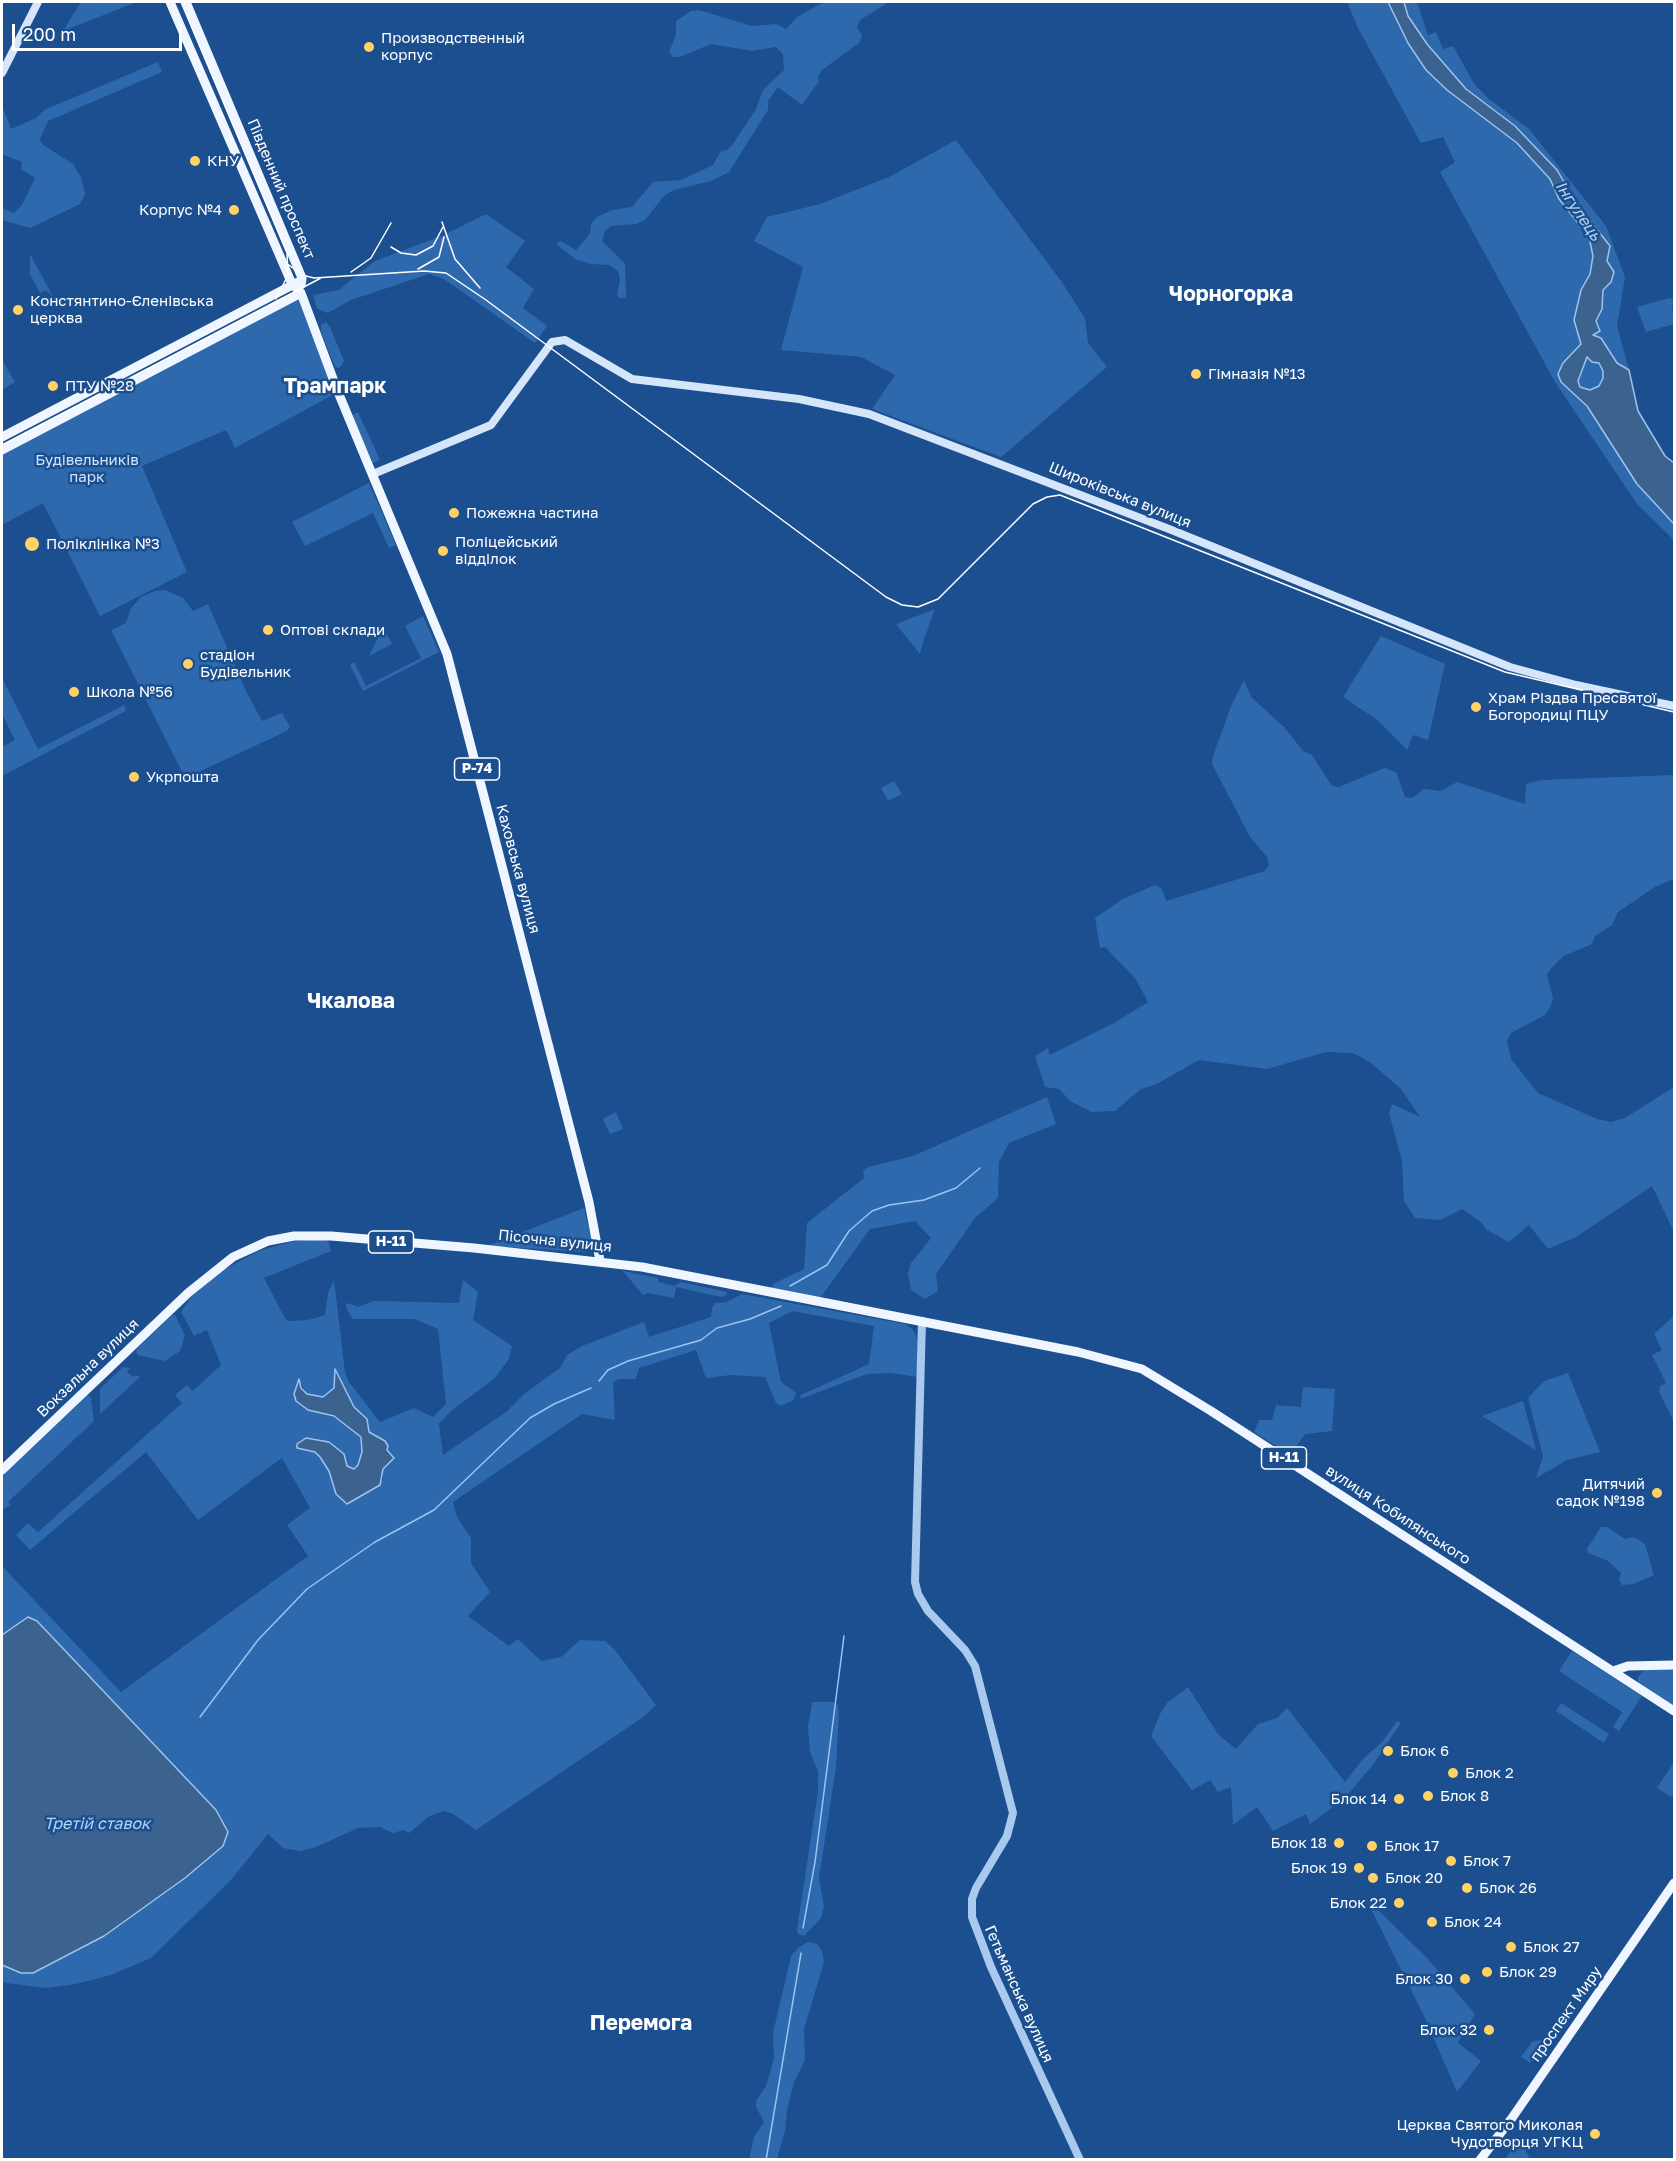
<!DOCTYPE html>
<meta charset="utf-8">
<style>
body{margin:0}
#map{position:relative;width:1676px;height:2161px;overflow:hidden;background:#1b4f8f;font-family:"Golos Text",sans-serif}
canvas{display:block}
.frame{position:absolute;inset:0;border:3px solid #fff;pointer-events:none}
.scale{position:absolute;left:12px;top:24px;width:170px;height:27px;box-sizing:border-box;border:3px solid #fff;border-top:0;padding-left:8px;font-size:18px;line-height:21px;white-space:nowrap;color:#fff;-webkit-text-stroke:4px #1b4f8f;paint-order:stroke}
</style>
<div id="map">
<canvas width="1676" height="2161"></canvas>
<div class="frame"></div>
<div class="scale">200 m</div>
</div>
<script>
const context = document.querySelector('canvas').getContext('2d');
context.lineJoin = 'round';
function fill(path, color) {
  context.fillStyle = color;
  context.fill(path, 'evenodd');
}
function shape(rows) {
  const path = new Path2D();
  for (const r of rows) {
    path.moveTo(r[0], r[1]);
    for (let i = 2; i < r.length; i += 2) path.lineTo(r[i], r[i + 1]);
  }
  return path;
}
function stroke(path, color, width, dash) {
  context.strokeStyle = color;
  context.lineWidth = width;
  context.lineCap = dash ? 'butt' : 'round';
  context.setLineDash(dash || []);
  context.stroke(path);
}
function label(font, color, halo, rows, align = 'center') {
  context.font = font + ' "Golos Text",sans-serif';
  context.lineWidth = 5;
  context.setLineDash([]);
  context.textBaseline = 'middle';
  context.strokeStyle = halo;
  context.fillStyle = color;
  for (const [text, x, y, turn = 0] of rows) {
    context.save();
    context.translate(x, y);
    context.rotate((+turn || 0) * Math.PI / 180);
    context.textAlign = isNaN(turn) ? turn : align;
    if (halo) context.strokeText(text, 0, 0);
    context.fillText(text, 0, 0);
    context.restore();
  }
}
fill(shape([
 [81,2,137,2,63,31],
 [824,2,889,2,860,20,857,27,862,35,859,43,822,70,818,77,819,81,802,105,778,87,768,101,768,110,729,172,711,181,674,190,664,196,645,220,636,224,611,226,605,231,602,241,625,264,626,298,619,298,617,294,620,280,618,271,609,265,591,264,575,259,556,244,561,241,576,250,590,234,591,224,597,217,612,210,632,207,653,182,681,180,713,165,721,151,727,150,733,144,756,109,763,90,784,70,783,54,776,47,752,51,711,44,680,57,673,57,669,52,676,35,676,21,691,11,699,10,752,26,776,24,786,29,797,17],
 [1347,2,1388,2,1408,43,1426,70,1447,90,1517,143,1550,179,1559,199,1589,237,1593,256,1590,274,1581,290,1574,320,1581,344,1561,382,1587,406,1637,484,1674,524,1674,540,1637,504,1555,382,1440,172,1455,162,1443,137,1421,143,1358,28],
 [1404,2,1417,2,1428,35,1436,32,1443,49,1453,46,1475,85,1489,99,1529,129,1606,226,1625,277,1617,326,1629,370,1617,363,1601,338,1593,335,1600,330,1596,321,1602,308,1603,290,1613,277,1607,261,1610,246,1576,203,1557,170,1515,126,1466,89,1427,44,1408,16],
 [158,62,162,72,48,121,40,139,42,144,73,164,81,177,85,194,80,204,30,228,2,220,2,208,14,213,22,205,35,178,21,169,22,162,2,154,2,105,11,129,36,118,44,110],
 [956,140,1061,281,1085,318,1088,343,1107,367,1001,457,872,409,895,375,861,357,781,350,803,267,754,241,767,217,820,204,889,177],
 [486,214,525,241,506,267,534,289,523,308,547,326,535,343,444,279,429,274,351,300,328,313,317,309,313,295,339,290,375,261,444,235],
 [30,254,56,302,47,307,45,302,50,300,51,294,45,290,40,293,30,274],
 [301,293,338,392,235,448,226,430,142,466,187,572,100,616,43,503,2,525,2,450],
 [1669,298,1674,299,1672,307,1674,324,1646,332,1637,307],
 [326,322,330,327,344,361,340,368,335,367,321,332,321,325],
 [1588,357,1590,361,1599,363,1603,371,1603,378,1599,386,1590,390,1580,387,1578,381,1583,363],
 [2,360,15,382,2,390],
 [358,412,380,460,373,463,352,415],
 [369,483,396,545,389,548,373,513,305,546,292,522],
 [165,590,183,598,193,611,208,604,246,691,262,721,282,713,290,727,287,731,190,776,182,772,111,630,126,623,131,608,141,597,155,591],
 [935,609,923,642,920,654,896,624],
 [423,616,439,652,363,691,350,665,354,662,366,686,421,658,405,626],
 [383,627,392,644,369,656],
 [1381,636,1445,664,1428,740,1413,735,1407,750,1376,719,1343,697],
 [2,678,38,749,124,705,126,711,2,776,2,747,15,740,2,714],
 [1244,680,1251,697,1285,728,1303,751,1312,755,1332,786,1339,787,1384,768,1396,772,1405,797,1412,798,1424,789,1441,791,1457,782,1525,804,1526,784,1541,780,1674,775,1674,879,1655,887,1618,912,1612,925,1595,936,1592,944,1564,956,1555,964,1547,974,1553,999,1550,1008,1545,1015,1511,1033,1507,1041,1511,1059,1538,1093,1597,1119,1611,1122,1625,1118,1674,1087,1674,1232,1652,1186,1576,1237,1548,1249,1529,1225,1509,1242,1487,1230,1481,1222,1462,1209,1440,1220,1415,1218,1404,1201,1402,1161,1389,1113,1392,1104,1420,1117,1401,1089,1371,1063,1353,1053,1326,1052,1267,1069,1199,1060,1155,1085,1141,1089,1115,1111,1092,1112,1070,1101,1059,1089,1045,1087,1035,1056,1048,1048,1050,1055,1114,1023,1148,1002,1135,978,1105,947,1100,948,1095,918,1123,899,1155,885,1162,889,1166,901,1265,871,1269,865,1267,857,1250,837,1212,764,1213,756,1231,706],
 [894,781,902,794,888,801,881,788],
 [1047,1097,1056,1124,1009,1143,999,1162,998,1198,975,1218,936,1274,938,1291,925,1299,911,1290,908,1274,911,1263,931,1238,915,1221,870,1229,818,1301,768,1291,775,1283,804,1269,807,1223,864,1178,863,1171,868,1167,913,1156],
 [616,1112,623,1129,610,1134,603,1119],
 [584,1208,592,1242,587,1252,487,1246],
 [325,1239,329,1243,331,1251,264,1278,286,1320,289,1321,308,1320,325,1315,328,1293,334,1280,345,1372,349,1382,380,1422,414,1408,433,1417,446,1404,438,1329,414,1319,353,1319,347,1310,346,1305,349,1303,358,1307,373,1301,459,1303,463,1280,478,1292,473,1320,512,1346,509,1359,494,1379,452,1410,439,1424,443,1455,506,1412,524,1394,560,1368,567,1355,582,1346,644,1322,649,1337,711,1317,712,1308,715,1303,727,1302,742,1294,905,1324,913,1330,917,1338,918,1377,890,1373,867,1374,800,1399,801,1395,869,1364,874,1326,792,1311,769,1323,781,1382,796,1393,794,1400,781,1406,776,1403,765,1377,731,1375,706,1378,696,1350,639,1368,636,1379,618,1379,613,1383,615,1420,582,1414,453,1502,457,1517,471,1538,471,1563,490,1592,468,1616,509,1646,518,1639,541,1661,561,1657,580,1640,605,1641,615,1650,656,1705,643,1717,476,1830,453,1814,443,1811,428,1817,409,1833,404,1830,393,1833,380,1827,358,1828,316,1847,300,1851,283,1848,268,1834,231,1880,151,1958,111,1975,76,1984,46,1988,6,1983,2,1981,2,1566,121,1692,308,1556,287,1525,310,1508,282,1458,198,1520,146,1452,30,1550,16,1535,28,1523,38,1532,182,1403,175,1395,187,1385,193,1391,221,1365,207,1330,194,1336,181,1312,191,1297,220,1272,258,1251,295,1241],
 [335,1370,354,1407,367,1419,369,1432,380,1440,394,1458,383,1469,383,1479,374,1489,347,1504,326,1465,315,1452,305,1449,313,1438,329,1442,347,1466,354,1469,358,1466,362,1452,361,1437,341,1420,300,1405,294,1394,299,1380,307,1394,323,1397,334,1388],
 [623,1271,658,1278,659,1282,674,1286,681,1282,727,1292,727,1295,721,1297,676,1287,674,1298,648,1293,643,1295],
 [172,1315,175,1315,185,1335,180,1351,165,1361,137,1355,136,1350],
 [1674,1316,1674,1422,1659,1392,1660,1386,1666,1383,1652,1355,1662,1350,1654,1334],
 [123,1367,130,1368,127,1372,133,1377,136,1375,140,1377,100,1414,100,1389],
 [1568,1373,1600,1452,1567,1460,1536,1478,1543,1456,1528,1398,1544,1381],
 [1303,1387,1335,1389,1332,1431,1305,1434,1290,1455,1254,1432,1259,1420,1272,1420,1276,1405,1301,1407],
 [88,1395,91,1398,94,1421,8,1502,11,1505,2,1510,2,1476],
 [1523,1401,1536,1450,1482,1416],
 [1601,1527,1607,1527,1625,1539,1634,1537,1645,1544,1654,1575,1633,1584,1622,1585,1619,1580,1621,1573,1608,1561,1588,1553,1587,1549],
 [1572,1651,1642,1696,1619,1731,1613,1727,1622,1712,1559,1671],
 [1671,1668,1674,1671,1674,1706,1638,1684,1638,1677,1645,1669],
 [1188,1687,1218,1734,1236,1749,1258,1724,1277,1718,1287,1708,1345,1782,1363,1759,1382,1742,1397,1721,1401,1723,1372,1766,1345,1798,1310,1824,1306,1814,1273,1831,1257,1807,1233,1825,1231,1787,1218,1792,1210,1780,1192,1790,1151,1736,1160,1714,1167,1703],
 [812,1702,833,1702,838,1705,839,1713,836,1767,819,1878,824,1907,821,1918,804,1936,798,1934,797,1929,818,1791,818,1771,810,1752,808,1727],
 [1561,1703,1609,1734,1604,1743,1556,1711],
 [1674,1762,1674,1793,1671,1797,1657,1788],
 [1365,1897,1428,1959,1475,2014,1458,2043,1481,2061,1457,2092,1425,2018],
 [808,1942,817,1944,822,1951,824,1962,804,2029,805,2060,794,2082,787,2110,785,2131,777,2159,749,2159,754,2137,764,2122,756,2107,756,2101,766,2086,774,2059,773,2033,791,1956,799,1947],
 [1548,2038,1530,2063,1521,2057,1532,2042],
 [1518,2142,1522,2143,1530,2159,1505,2159]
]), '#2e69ad');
const water = shape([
 [1388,2,1404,2,1408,16,1427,44,1466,89,1515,126,1557,170,1576,203,1610,246,1607,261,1614,272,1611,282,1603,290,1602,309,1596,321,1600,331,1593,335,1601,338,1617,363,1629,370,1638,411,1665,456,1674,463,1674,524,1637,484,1587,406,1561,382,1558,374,1563,363,1581,344,1574,320,1581,290,1590,274,1593,256,1589,237,1559,199,1550,179,1517,143,1447,90,1426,70,1408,43,1388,2],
 [1587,357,1592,362,1599,363,1603,371,1603,378,1599,386,1590,390,1580,387,1578,381,1587,357],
 [335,1369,354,1407,367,1419,369,1432,385,1441,388,1446,387,1450,394,1458,383,1469,380,1485,347,1504,336,1494,329,1471,320,1457,315,1452,297,1448,297,1444,306,1438,329,1442,344,1454,347,1466,354,1469,358,1465,362,1452,361,1437,334,1416,308,1410,296,1401,294,1394,299,1379,301,1388,307,1394,323,1397,334,1388,335,1369],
 [28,1617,37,1621,216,1810,228,1832,223,1846,185,1878,104,1936,33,1973,21,1973,2,1965,2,1635,28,1617]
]);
fill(water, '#3c6290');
stroke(water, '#9cc4f0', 1.5);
stroke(shape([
 [790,1286,827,1265,849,1231,872,1211,889,1205,924,1200,956,1188,980,1168],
 [599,1381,608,1370,628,1361,701,1340,717,1328,750,1319,781,1306],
 [200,1717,258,1640,307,1589,375,1542,434,1510,530,1418,554,1404,591,1388],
 [803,1928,815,1862,844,1636],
 [766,2160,801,1953]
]), '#9cc4f0', 1.5);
stroke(shape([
 [922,1321,915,1582,918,1594,928,1611,965,1650,975,1666,1013,1813,1007,1836,976,1888,972,1899,972,1917,991,1967,1080,2160]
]), '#a9c9ee', 8);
stroke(shape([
 [2,73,38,2],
 [373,474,491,425,552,342,565,340,632,379,799,399,869,414,1169,529,1510,667,1576,685,1674,706]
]), '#d6e6fa', 8);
stroke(shape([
 [170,2,292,284,301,293,338,392,447,654,589,1202,600,1261],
 [186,2,302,278,301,285],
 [2,437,302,280],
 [2,450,301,293],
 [2,1470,188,1293,233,1257,268,1241,294,1236,331,1236,474,1248,642,1267,1078,1352,1142,1369,1211,1411,1674,1711],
 [1613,1671,1628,1666,1674,1665],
 [1480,2160,1512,2118,1674,1883]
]), '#f0f6ff', 9);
stroke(shape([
 [181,2,287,253,288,275,276,299],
 [442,222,455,259,480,288],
 [391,247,401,253,416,255,433,246,443,227],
 [285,262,302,275,314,278,424,271,446,273,486,300,886,597,902,605,918,607,938,599,1033,504,1047,497,1060,495,1505,672,1674,712],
 [418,269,439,257,444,237],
 [351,272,371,258,391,223],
 [2,445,321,278]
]), '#fff', 1.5);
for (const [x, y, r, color] of [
 [369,47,6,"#ffd166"],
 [195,161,6,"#ffd166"],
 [234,210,6,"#ffd166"],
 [18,310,6,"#ffd166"],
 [1196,374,6,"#ffd166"],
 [53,386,6,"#ffd166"],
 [454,513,6,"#ffd166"],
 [32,544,8,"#ffd166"],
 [443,551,6,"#ffd166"],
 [268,630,6,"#ffd166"],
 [188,664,6,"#ffd166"],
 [74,692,6,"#ffd166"],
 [1476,707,6,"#ffd166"],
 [134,777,6,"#ffd166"],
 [1657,1493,6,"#ffd166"],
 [1388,1751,6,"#ffd166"],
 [1453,1773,6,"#ffd166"],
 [1428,1796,6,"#ffd166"],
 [1399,1799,6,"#ffd166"],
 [1339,1843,6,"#ffd166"],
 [1372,1846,6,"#ffd166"],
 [1451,1861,6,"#ffd166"],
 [1359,1868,6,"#ffd166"],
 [1373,1878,6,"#ffd166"],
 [1467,1888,6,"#ffd166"],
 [1399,1903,6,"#ffd166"],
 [1432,1922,6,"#ffd166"],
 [1511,1947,6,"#ffd166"],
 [1487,1972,6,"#ffd166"],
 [1465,1979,6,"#ffd166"],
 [1489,2030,6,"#ffd166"],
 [1595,2134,6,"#ffd166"]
]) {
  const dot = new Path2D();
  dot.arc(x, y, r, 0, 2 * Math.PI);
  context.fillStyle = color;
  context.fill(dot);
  stroke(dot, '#1b4f8f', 2);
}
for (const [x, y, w] of [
 [477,769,45],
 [391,1242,45],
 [1284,1458,45]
]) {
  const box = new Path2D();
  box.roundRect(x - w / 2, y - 11, w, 22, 4.5);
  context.fillStyle = '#1b4f8f';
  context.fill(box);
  stroke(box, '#fff', 1.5);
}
label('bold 14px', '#fff', null, [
 ["Р-74",477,769],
 ["Н-11",391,1242],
 ["Н-11",1284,1458]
]);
label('15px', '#fff', '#1b4f8f', [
 ["Производственный",381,38],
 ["корпус",381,55],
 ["КНУ",207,161],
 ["Корпус №4",222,210,"right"],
 ["Констянтино-Єленівська",30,301],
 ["церква",30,318],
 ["Гімназія №13",1208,374],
 ["ПТУ №28",65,386],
 ["Пожежна частина",466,513],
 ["Поліцейський",455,542],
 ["відділок",455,559],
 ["Поліклініка №3",46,544],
 ["Оптові склади",280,630],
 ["стадіон",200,655],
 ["Будівельник",200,672],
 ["Школа №56",86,692],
 ["Храм Різдва Пресвятої",1488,698],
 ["Богородиці ПЦУ",1488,715],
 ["Укрпошта",146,777],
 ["Дитячий",1645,1484,"right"],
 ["садок №198",1645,1501,"right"],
 ["Блок 6",1400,1751],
 ["Блок 2",1465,1773],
 ["Блок 8",1440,1796],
 ["Блок 14",1387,1799,"right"],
 ["Блок 18",1327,1843,"right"],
 ["Блок 17",1384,1846],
 ["Блок 7",1463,1861],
 ["Блок 19",1347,1868,"right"],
 ["Блок 20",1385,1878],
 ["Блок 26",1479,1888],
 ["Блок 22",1387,1903,"right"],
 ["Блок 24",1444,1922],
 ["Блок 27",1523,1947],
 ["Блок 29",1499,1972],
 ["Блок 30",1453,1979,"right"],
 ["Блок 32",1477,2030,"right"],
 ["Церква Святого Миколая",1583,2125,"right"],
 ["Чудотворця УГКЦ",1583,2142,"right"]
], 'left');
label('15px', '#fff', '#1b4f8f', [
 ["Південний проспект",281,189,67],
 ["Широківська вулиця",1120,495,22],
 ["Каховська вулиця",518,869,75],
 ["Пісочна вулиця",555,1241,6],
 ["Вокзальна вулиця",88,1368,-44],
 ["вулиця Кобилянського",1398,1515,33],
 ["Гетьманська вулиця",1019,1994,66],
 ["проспект Миру",1566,2014,-55]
]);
label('15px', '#cfe3fa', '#1b4f8f', [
 ["Будівельників",87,460],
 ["парк",87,477]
]);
label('italic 16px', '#b5d3f5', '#1b4f8f', [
 ["Інгулець",1578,211,56],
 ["Третій ставок",97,1824]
]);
label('bold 21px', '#fff', '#1b4f8f', [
 ["Чорногорка",1231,294],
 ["Трампарк",335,386],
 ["Чкалова",351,1001],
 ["Перемога",641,2023]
]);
</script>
